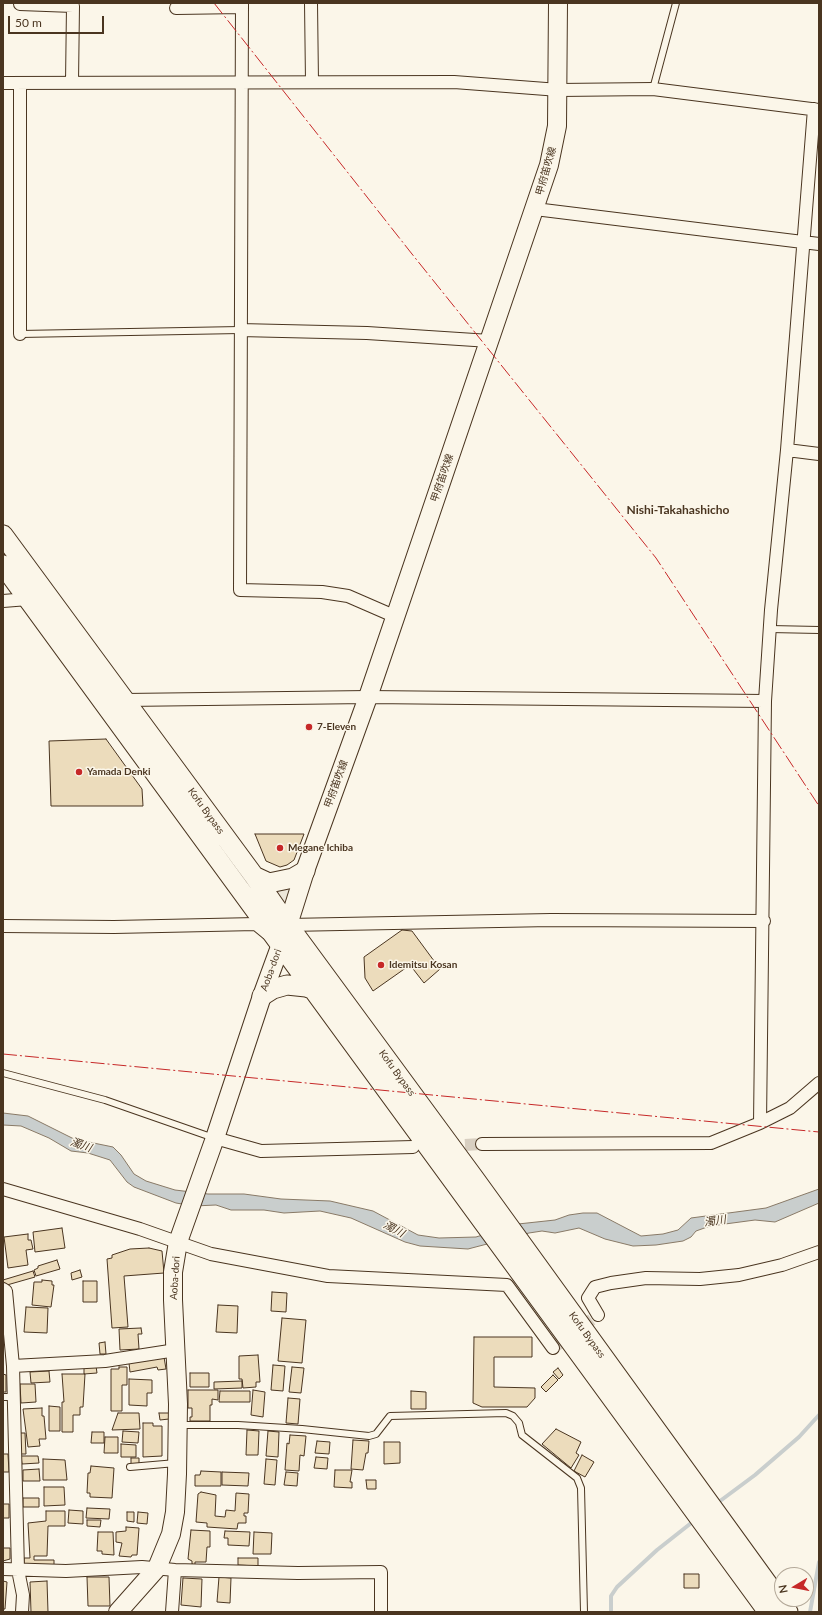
<!DOCTYPE html>
<meta charset="utf-8">
<style>
body{margin:0}
#map{position:relative;width:822px;height:1615px;overflow:hidden;background:#fbf6e9;font-family:Lato,sans-serif}
canvas{display:block}
.frame{position:absolute;inset:0;border:4px solid #4a3520;pointer-events:none}
.north{position:absolute;left:774px;top:1567px;width:40px;height:40px;box-sizing:border-box;background:#fbf6e9;border:1px solid #b4a999;border-radius:50%;rotate:260deg;font-size:11px;font-weight:700;line-height:16px;text-align:center;color:#4a3520}
.north::after{content:'';display:block;margin:auto;width:14px;height:18px;background:#c62828;clip-path:polygon(50% 0,100% 100%,50% 72%,0 100%)}
.scale{position:absolute;left:8px;top:16px;width:96px;height:18px;box-sizing:border-box;border:2px solid #4a3520;border-top:0;padding-left:5px;font-size:12px;line-height:14px;white-space:nowrap;color:#4a3520;-webkit-text-stroke:3px #fbf6e9;paint-order:stroke}
</style>
<div id="map">
<canvas width="822" height="1615"></canvas>
<div class="frame"></div>
<div class="north">N</div>
<div class="scale">50 m</div>
</div>
<script>
const context = document.querySelector('canvas').getContext('2d');
context.lineJoin = 'round';
function fill(path, color) {
  context.fillStyle = color;
  context.fill(path, 'evenodd');
}
function shape(rows) {
  const path = new Path2D();
  for (const r of rows) {
    path.moveTo(r[0], r[1]);
    for (let i = 2; i < r.length; i += 2) path.lineTo(r[i], r[i + 1]);
  }
  return path;
}
function stroke(path, color, width, dash) {
  context.strokeStyle = color;
  context.lineWidth = width;
  context.lineCap = dash ? 'butt' : 'round';
  context.setLineDash(dash || []);
  context.stroke(path);
}
function label(font, color, halo, rows, align = 'center') {
  context.font = font + ' Lato,"Noto Sans JP",sans-serif';
  context.lineWidth = 3;
  context.setLineDash([]);
  context.textBaseline = 'middle';
  context.strokeStyle = halo;
  context.fillStyle = color;
  for (const [text, x, y, turn = 0] of rows) {
    context.save();
    context.translate(x, y);
    context.rotate((+turn || 0) * Math.PI / 180);
    context.textAlign = isNaN(turn) ? turn : align;
    if (halo) context.strokeText(text, 0, 0);
    context.fillText(text, 0, 0);
    context.restore();
  }
}
const parking = shape([
 [292,884,284,908,270,889,292,884]
]);
fill(parking, '#ede7d9');
stroke(parking, '#887966', 1);
const water = shape([
 [3,1113,28,1116,74,1139,113,1147,121,1155,134,1174,146,1181,175,1190,208,1194,244,1194,281,1199,330,1201,373,1211,418,1235,439,1238,476,1237,518,1224,555,1220,569,1215,583,1213,597,1213,641,1236,663,1234,678,1230,691,1218,766,1208,819,1189,819,1203,775,1222,755,1220,710,1226,696,1231,691,1237,683,1241,656,1245,633,1246,605,1239,579,1228,555,1233,542,1231,529,1233,468,1249,420,1246,405,1242,351,1218,320,1211,284,1213,264,1210,231,1210,216,1205,194,1206,176,1203,134,1187,127,1182,110,1160,88,1153,71,1151,49,1138,21,1126,3,1125,3,1113]
]);
fill(water, '#c9cecd');
stroke(water, '#887966', 1);
stroke(shape([
 [716,1504,755,1475,799,1437,819,1415],
 [611,1612,611,1596,617,1587,657,1550,695,1520],
 [810,1612,819,1562]
]), '#c9cecd', 4);
const building = shape([
 [106,739,142,789,143,806,51,806,49,741,106,739],
 [255,834,304,834,294,860,287,865,280,867,266,861,255,834],
 [402,930,412,931,440,969,424,983,410,965,373,991,365,978,364,957,402,930],
 [62,1228,65,1248,35,1252,33,1232,62,1228],
 [28,1234,28,1240,31,1240,33,1249,26,1250,28,1265,8,1268,4,1237,28,1234],
 [149,1248,162,1251,164,1273,124,1276,128,1327,112,1328,107,1259,112,1258,112,1255,130,1249,149,1248],
 [57,1260,60,1269,36,1276,34,1270,38,1268,38,1266,57,1260],
 [80,1270,82,1277,72,1280,71,1273,80,1270],
 [33,1271,35,1277,7,1285,3,1282,3,1280,33,1271],
 [42,1280,52,1281,52,1285,54,1285,51,1307,32,1305,34,1282,42,1282,42,1280],
 [83,1281,97,1281,97,1302,83,1302,83,1281],
 [272,1292,287,1293,286,1312,271,1311,272,1292],
 [218,1305,238,1306,237,1333,216,1332,218,1305],
 [26,1307,48,1308,47,1333,24,1332,26,1307],
 [282,1318,306,1320,302,1363,278,1361,282,1318],
 [141,1328,142,1334,138,1334,139,1349,120,1350,119,1329,141,1328],
 [474,1337,532,1337,532,1357,494,1357,494,1387,535,1388,535,1398,527,1407,482,1407,473,1403,474,1337],
 [105,1342,106,1354,100,1354,99,1343,105,1342],
 [258,1355,260,1382,256,1382,256,1387,243,1388,242,1379,239,1379,239,1356,258,1355],
 [164,1357,166,1369,158,1370,157,1367,130,1372,129,1363,164,1357],
 [273,1365,285,1366,283,1391,271,1390,273,1365],
 [96,1366,97,1373,84,1374,84,1368,96,1366],
 [119,1367,127,1367,127,1385,122,1385,122,1411,111,1411,111,1369,119,1369,119,1367],
 [292,1367,304,1368,301,1393,289,1392,292,1367],
 [558,1368,563,1375,559,1379,553,1372,558,1368],
 [49,1371,50,1382,31,1383,30,1372,49,1371],
 [190,1373,209,1373,209,1387,190,1387,190,1373],
 [3,1374,6,1375,6,1392,3,1392,3,1374],
 [62,1374,85,1374,83,1407,80,1407,80,1415,73,1415,73,1432,62,1432,62,1402,64,1402,62,1374],
 [553,1375,558,1380,546,1392,541,1387,553,1375],
 [129,1379,152,1380,152,1393,147,1393,147,1406,129,1405,129,1379],
 [242,1381,242,1388,214,1389,214,1382,242,1381],
 [20,1384,35,1384,36,1402,21,1403,20,1384],
 [188,1390,218,1390,218,1400,212,1399,212,1405,210,1405,210,1421,190,1421,190,1417,192,1417,192,1408,188,1408,188,1390],
 [253,1390,265,1392,263,1417,251,1415,253,1390],
 [220,1391,250,1391,250,1402,219,1402,220,1391],
 [411,1391,426,1392,426,1409,411,1409,411,1391],
 [288,1398,300,1399,298,1424,286,1423,288,1398],
 [49,1406,60,1407,60,1431,49,1431,49,1406],
 [42,1408,42,1416,44,1416,46,1439,39,1439,40,1446,28,1447,23,1409,42,1408],
 [118,1413,139,1413,140,1429,112,1430,118,1413],
 [159,1413,169,1413,169,1419,160,1420,159,1413],
 [143,1423,153,1423,153,1426,162,1426,162,1456,143,1457,143,1423],
 [556,1429,581,1442,576,1453,579,1455,571,1468,542,1444,556,1429],
 [247,1430,259,1431,258,1455,246,1455,247,1430],
 [123,1431,139,1432,138,1443,122,1442,123,1431],
 [268,1431,279,1432,278,1457,266,1456,268,1431],
 [92,1432,104,1432,104,1443,91,1443,92,1432],
 [20,1433,25,1433,26,1454,21,1454,20,1433],
 [290,1435,306,1436,304,1456,300,1455,299,1471,285,1470,287,1443,289,1444,290,1435],
 [105,1437,118,1437,118,1453,104,1453,105,1437],
 [353,1440,369,1441,368,1453,366,1453,363,1470,351,1469,353,1440],
 [317,1441,330,1442,329,1454,315,1453,317,1441],
 [384,1442,400,1442,400,1463,384,1464,384,1442],
 [121,1444,136,1445,136,1457,121,1457,121,1444],
 [3,1454,8,1454,9,1472,3,1472,3,1454],
 [582,1455,594,1462,585,1477,574,1471,582,1455],
 [21,1456,38,1456,39,1463,22,1464,21,1456],
 [316,1457,328,1458,327,1469,314,1468,316,1457],
 [131,1458,139,1458,139,1464,131,1464,131,1458],
 [43,1459,65,1460,67,1480,43,1480,43,1459],
 [266,1459,277,1460,275,1485,264,1484,266,1459],
 [91,1466,114,1468,112,1498,90,1497,90,1493,87,1493,88,1473,90,1473,91,1466],
 [39,1469,40,1481,23,1481,23,1470,39,1469],
 [335,1470,352,1470,350,1482,352,1482,352,1488,334,1487,335,1470],
 [201,1471,221,1472,221,1486,195,1486,195,1475,200,1475,201,1471],
 [222,1472,249,1473,248,1486,222,1485,222,1472],
 [286,1472,298,1473,297,1486,284,1485,286,1472],
 [366,1480,376,1480,376,1489,367,1489,366,1480],
 [44,1487,64,1487,65,1505,44,1506,44,1487],
 [201,1492,216,1495,215,1516,225,1517,226,1510,235,1511,236,1493,249,1494,248,1513,244,1513,244,1516,246,1516,246,1523,238,1523,237,1529,207,1527,207,1523,196,1522,198,1494,201,1492],
 [23,1498,39,1498,39,1507,23,1507,23,1498],
 [3,1504,9,1504,9,1518,3,1518,3,1504],
 [87,1508,110,1509,109,1519,86,1518,87,1508],
 [69,1510,83,1511,83,1524,68,1523,69,1510],
 [46,1511,65,1511,65,1526,48,1526,47,1556,34,1556,34,1560,54,1560,54,1566,24,1567,24,1558,30,1558,28,1523,46,1521,46,1511],
 [127,1512,134,1512,134,1522,127,1521,127,1512],
 [138,1512,148,1513,147,1524,137,1523,138,1512],
 [87,1520,101,1520,100,1527,87,1526,87,1520],
 [126,1527,139,1528,137,1555,132,1555,131,1557,119,1556,122,1543,116,1542,116,1532,126,1531,126,1527],
 [191,1530,210,1531,210,1547,207,1547,206,1562,195,1562,195,1565,192,1564,192,1561,188,1559,191,1530],
 [225,1531,250,1532,249,1546,228,1545,228,1538,224,1538,225,1531],
 [98,1532,113,1532,114,1555,102,1554,102,1551,97,1551,98,1532],
 [254,1532,272,1533,271,1554,253,1554,254,1532],
 [3,1548,10,1548,10,1559,3,1561,3,1548],
 [238,1558,258,1558,258,1566,238,1565,238,1558],
 [684,1574,699,1574,699,1588,684,1588,684,1574],
 [87,1577,109,1577,110,1606,88,1606,87,1577],
 [219,1577,231,1578,230,1603,217,1602,219,1577],
 [183,1578,202,1579,201,1607,181,1605,183,1578],
 [3,1581,7,1582,5,1609,3,1609,3,1581],
 [47,1581,48,1612,31,1612,30,1582,47,1581]
]);
fill(building, '#ecdcbc');
stroke(building, '#4a3520', 1);
stroke(shape([
 [447,1146,482,1144],
 [553,1348,598,1315]
]), '#d8cfc1', 12, [12, 6]);
const service = shape([
 [653,89,676,3],
 [20,334,240,330],
 [770,629,819,630],
 [3,1073,105,1100,214,1138],
 [3,1397,14,1397],
 [179,1425,238,1425,302,1429,369,1436,376,1434,390,1416,506,1413,513,1416,519,1423,522,1435,577,1478,581,1488,584,1612],
 [130,1467,176,1463]
]);
const minor = shape([
 [242,3,240,590,322,592,348,596,394,616],
 [311,3,312,82],
 [20,4,73,6,72,82],
 [176,8,242,7],
 [3,83,454,82,559,90,653,89,819,110],
 [535,209,819,244],
 [240,330,367,333,490,341],
 [20,334,20,83],
 [787,450,819,454],
 [3,601,28,599],
 [125,700,368,697,765,701],
 [288,925,551,920,764,921],
 [3,926,114,927,256,924,267,933],
 [760,1123,765,701,771,610,787,450,814,109],
 [215,1138,261,1151,413,1147],
 [482,1144,711,1143,760,1123,790,1108,819,1083],
 [3,1189,140,1229,211,1254,328,1276,507,1285,553,1348],
 [3,1289,6,1291,13,1366,18,1570,23,1595,22,1612],
 [598,1315,588,1298,595,1287,611,1283,646,1278,700,1279,739,1275,782,1265,819,1252],
 [13,1366,105,1361,176,1350],
 [3,1569,66,1571,142,1567,175,1570,298,1573,381,1572,381,1612],
 [172,1612,175,1570]
]);
const primary = shape([
 [118,1612,157,1568,171,1534,175,1512,177,1474,178,1404,173,1300,173,1272,178,1242,215,1138,262,996,288,925,305,871,368,697,549,165,557,126,558,3]
]);
const trunk = shape([
 [3,535,254,876,288,925,474,1178,788,1612],
 [3,565,768,1612],
 [254,876,269,883,293,878,305,871],
 [262,996,273,989,287,985,306,987,315,990]
]);
stroke(service, '#4a3520', 8);
stroke(minor, '#4a3520', 14);
stroke(primary, '#4a3520', 20);
stroke(trunk, '#4a3520', 21);
stroke(service, '#fbf6e9', 6);
stroke(minor, '#fbf6e9', 12);
stroke(primary, '#fbf6e9', 18);
stroke(trunk, '#fbf6e9', 19);
stroke(shape([
 [214,3,412,254,656,558,819,806],
 [3,1054,819,1132]
]), '#c62828', 1, [14, 3, 2, 3]);
for (const [x, y, r, color] of [
 [309,727,4,"#c62828"],
 [79,772,4,"#c62828"],
 [280,848,4,"#c62828"],
 [381,965,4,"#c62828"]
]) {
  const dot = new Path2D();
  dot.arc(x, y, r, 0, 2 * Math.PI);
  context.fillStyle = color;
  context.fill(dot);
  stroke(dot, '#fbf6e9', 1.5);
}
label('10px', '#4a3520', '#fbf6e9', [
 ["甲府笛吹線",546,171,-74],
 ["甲府笛吹線",442,478,-71],
 ["甲府笛吹線",336,784,-70],
 ["Kofu Bypass",206,811,54],
 ["Aoba-dori",271,970,-70],
 ["Kofu Bypass",397,1073,54],
 ["Aoba-dori",175,1278,-86],
 ["Kofu Bypass",587,1335,54]
]);
label('bold 10px', '#4a3520', '#fbf6e9', [
 ["7-Eleven",317,727],
 ["Yamada Denki",87,772],
 ["Megane Ichiba",288,848],
 ["Idemitsu Kosan",389,965]
], 'left');
label('italic 11px', '#4a3520', '#fbf6e9', [
 ["濁川",81,1145,19],
 ["濁川",715,1221,-8],
 ["濁川",394,1229,28]
]);
label('bold 12px', '#4a3520', '#fbf6e9', [
 ["Nishi-Takahashicho",678,510]
]);
</script>
